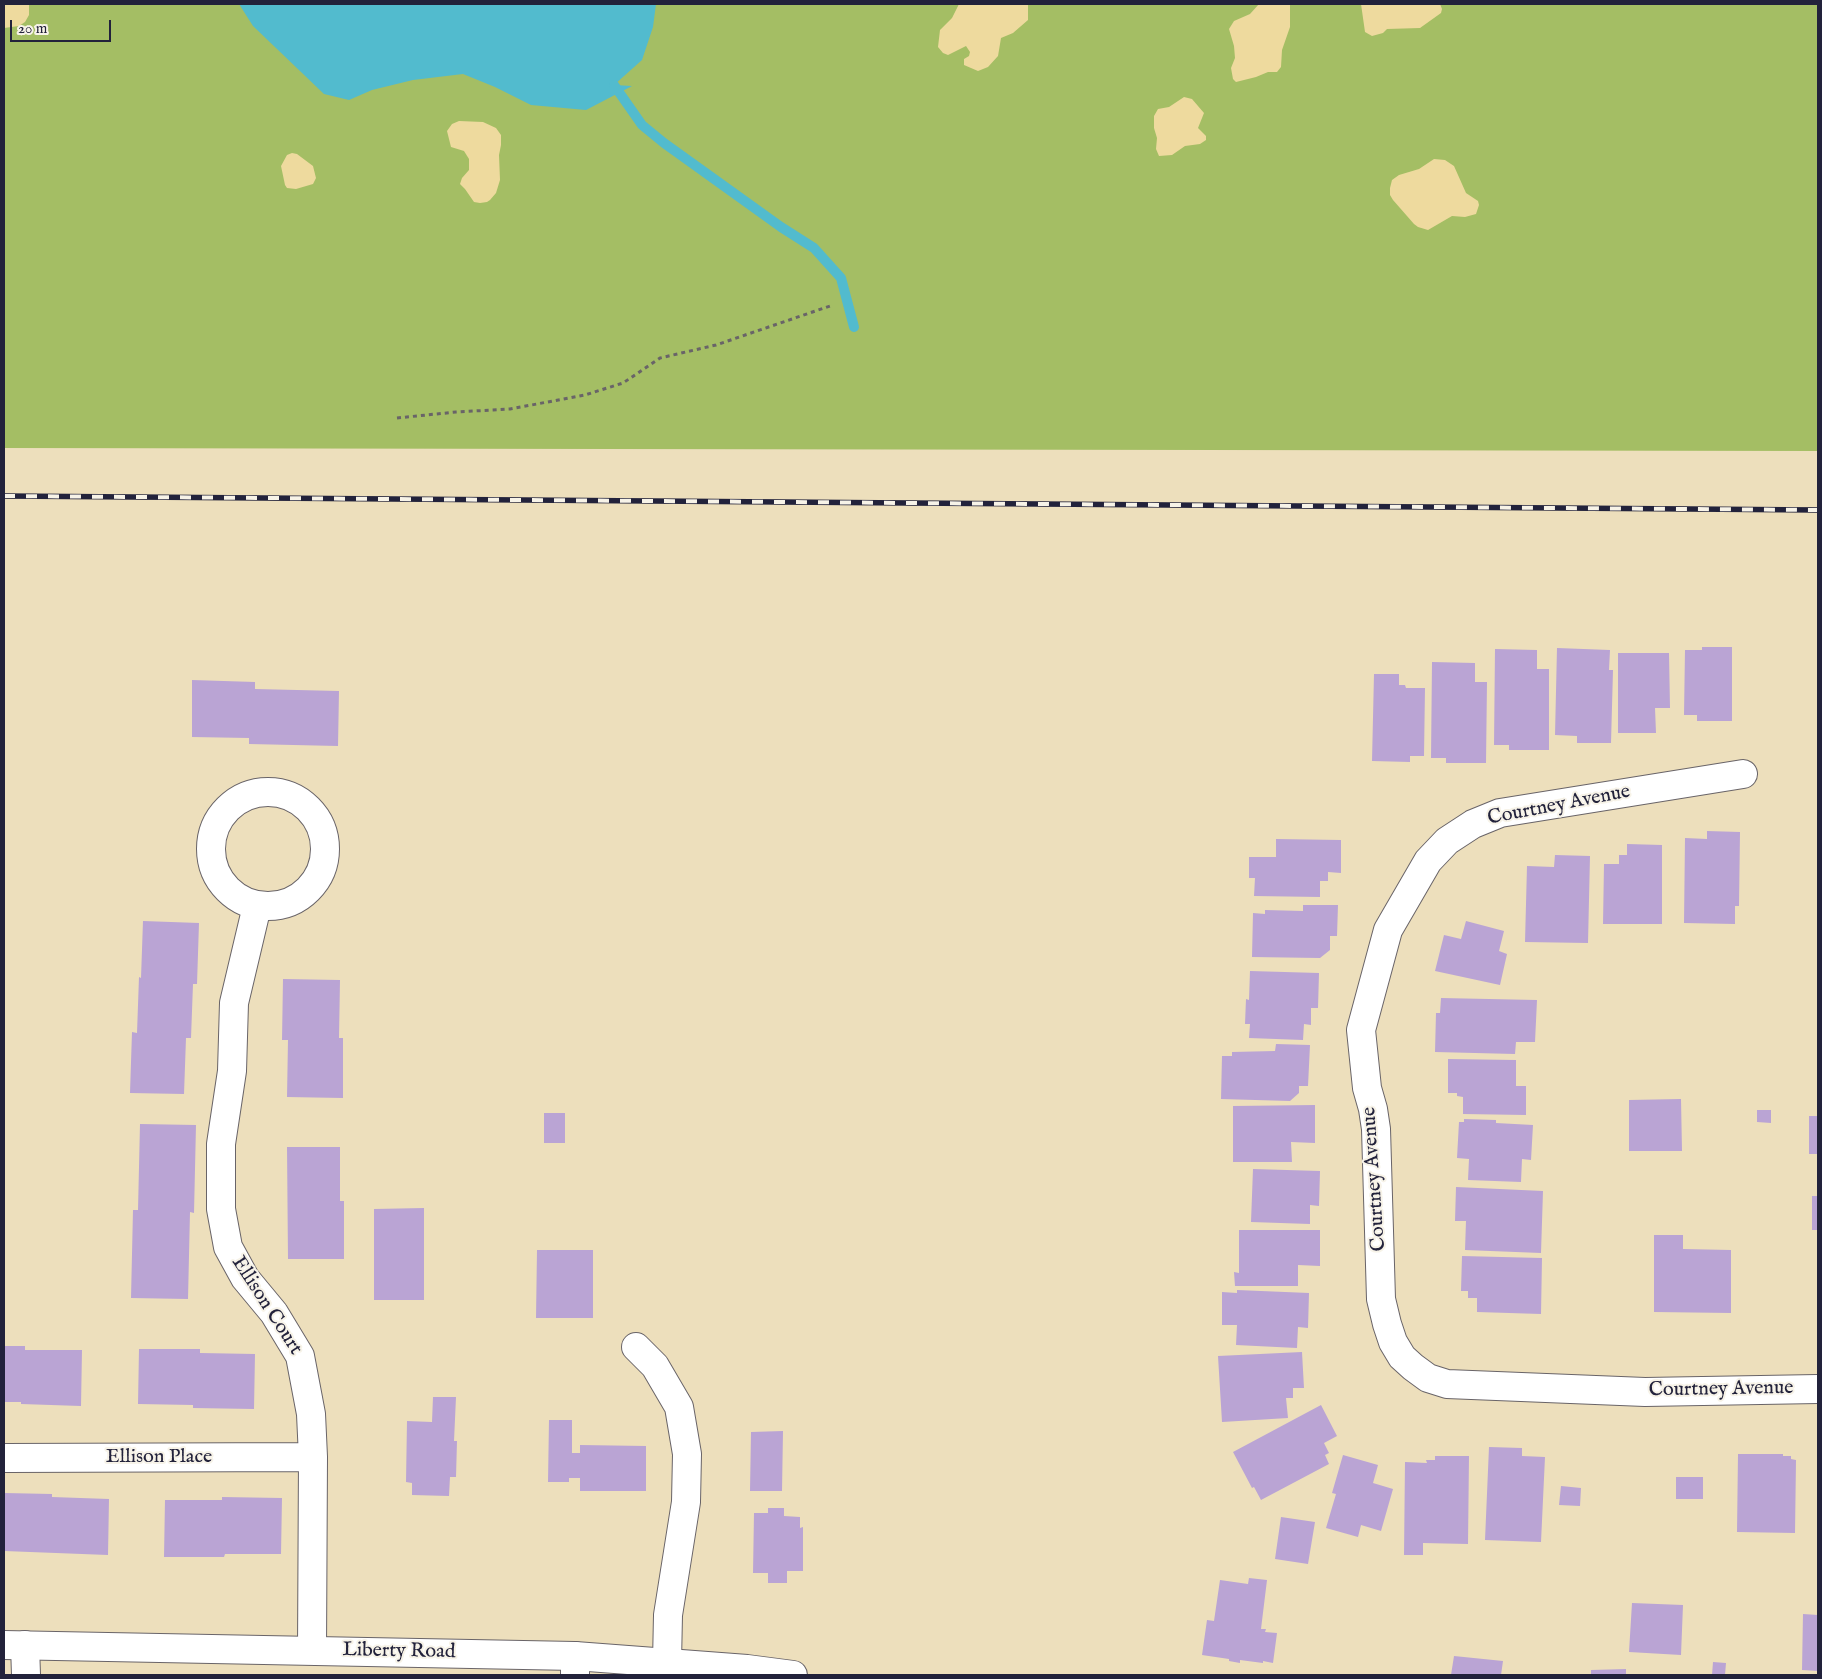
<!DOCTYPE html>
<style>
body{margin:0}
#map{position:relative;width:1822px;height:1679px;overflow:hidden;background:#eddfbc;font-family:"IM FELL English",serif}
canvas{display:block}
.frame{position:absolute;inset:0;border:5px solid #22223b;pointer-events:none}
.scale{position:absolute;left:10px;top:20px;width:101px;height:22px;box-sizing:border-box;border:2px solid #22223b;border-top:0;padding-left:6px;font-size:15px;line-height:18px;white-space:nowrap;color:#22223b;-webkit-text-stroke:4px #f7f3e8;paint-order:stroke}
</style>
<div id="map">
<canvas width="1822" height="1679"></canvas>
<div class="frame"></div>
<div class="scale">20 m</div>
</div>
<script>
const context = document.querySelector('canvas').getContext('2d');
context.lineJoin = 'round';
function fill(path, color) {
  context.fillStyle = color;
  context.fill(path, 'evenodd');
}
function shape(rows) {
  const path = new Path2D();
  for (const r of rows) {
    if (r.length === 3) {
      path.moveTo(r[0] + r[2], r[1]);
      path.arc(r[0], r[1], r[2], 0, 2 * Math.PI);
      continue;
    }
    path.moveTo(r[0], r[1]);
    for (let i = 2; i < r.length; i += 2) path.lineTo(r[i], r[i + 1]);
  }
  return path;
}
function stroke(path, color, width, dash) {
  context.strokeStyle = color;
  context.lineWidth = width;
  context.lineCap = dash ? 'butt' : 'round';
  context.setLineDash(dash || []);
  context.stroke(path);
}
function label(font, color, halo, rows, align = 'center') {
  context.font = font + ' "IM FELL English",serif';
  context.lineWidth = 4;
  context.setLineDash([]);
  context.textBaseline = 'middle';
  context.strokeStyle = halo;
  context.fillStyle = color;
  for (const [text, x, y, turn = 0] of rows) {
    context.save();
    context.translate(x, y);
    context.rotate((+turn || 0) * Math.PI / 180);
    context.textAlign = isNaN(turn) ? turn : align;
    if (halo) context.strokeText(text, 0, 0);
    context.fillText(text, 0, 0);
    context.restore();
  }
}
fill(shape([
 [4,4,1818,4,1818,451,4,448]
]), '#a4be64');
fill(shape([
 [4,4,29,4,29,15,25,22,19,26,4,28],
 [959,4,1028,4,1028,20,1013,33,1001,38,998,56,988,67,978,71,964,65,964,59,969,56,970,52,966,46,948,55,943,53,938,47,940,30,952,18],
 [1259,4,1290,4,1290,27,1282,50,1281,67,1277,72,1268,72,1256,77,1236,82,1233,79,1231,68,1235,58,1234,46,1229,29,1234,21,1250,14],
 [1361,4,1440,4,1442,9,1441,13,1420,28,1387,29,1383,33,1372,36,1365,32],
 [1184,97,1192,99,1204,113,1198,128,1206,136,1206,140,1200,144,1185,146,1172,155,1159,156,1156,149,1157,138,1154,128,1154,116,1158,109,1169,107],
 [459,121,483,122,496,128,501,135,501,145,499,155,500,180,496,193,490,200,487,202,480,203,474,202,465,189,460,184,462,178,469,170,469,159,464,151,451,147,447,131,452,124],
 [292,153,297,154,313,166,316,178,313,184,296,189,287,188,285,185,281,166,287,155],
 [1434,159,1445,160,1454,166,1466,193,1478,201,1479,205,1476,214,1465,217,1452,216,1428,230,1418,227,1414,224,1393,200,1390,195,1390,188,1392,180,1399,175,1419,169]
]), '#eeda9e');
fill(shape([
 [239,4,656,4,653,27,642,60,614,85,632,86,586,110,531,105,495,87,463,74,413,80,372,90,349,100,324,94,253,26]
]), '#52bbce');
stroke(shape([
 [614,85,642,125,664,143,781,227,814,248,841,278,854,327]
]), '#52bbce', 10);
fill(shape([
 [1702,647,1732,647,1732,721,1697,721,1697,715,1684,715,1685,650,1702,650],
 [1557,648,1610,650,1609,670,1613,670,1611,743,1577,743,1577,736,1555,735],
 [1495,649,1537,650,1537,669,1549,669,1549,750,1509,750,1509,745,1494,745],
 [1618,653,1669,653,1670,708,1655,708,1656,733,1618,733],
 [1432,662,1475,663,1475,682,1487,682,1486,763,1446,763,1446,758,1431,758],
 [1374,674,1399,674,1399,685,1405,685,1406,688,1425,688,1424,756,1410,756,1410,762,1372,761],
 [192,680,255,682,255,689,339,691,338,746,249,744,249,738,192,737],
 [1707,831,1740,832,1739,906,1735,906,1735,924,1684,923,1685,838,1707,839],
 [1276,839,1341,840,1341,873,1328,872,1328,881,1320,881,1320,897,1254,896,1255,878,1249,878,1249,857,1276,857],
 [1627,844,1662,845,1662,924,1603,924,1604,864,1619,864,1619,855,1627,855],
 [1555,855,1590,856,1588,943,1525,942,1527,866,1554,867],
 [1303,905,1338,905,1337,936,1330,936,1330,950,1320,958,1252,957,1253,913,1265,914,1265,910,1303,911],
 [143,921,199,923,197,984,193,984,191,1038,186,1038,184,1094,130,1093,132,1032,137,1033,139,977,141,978],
 [1466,921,1504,931,1499,951,1507,954,1500,985,1435,971,1444,935,1461,939],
 [1250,971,1319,973,1318,1008,1311,1008,1311,1025,1304,1024,1303,1040,1249,1038,1250,1024,1245,1024,1246,999,1249,1000],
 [283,979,340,980,339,1038,343,1038,343,1098,287,1097,288,1040,282,1040],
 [1441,998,1537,1000,1535,1042,1516,1042,1515,1054,1435,1052,1436,1013,1440,1013],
 [1276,1044,1310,1045,1308,1086,1299,1086,1299,1093,1290,1101,1221,1099,1222,1056,1232,1056,1232,1052,1275,1051],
 [1448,1059,1516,1060,1516,1086,1526,1086,1526,1115,1463,1114,1463,1097,1457,1096,1457,1093,1448,1093],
 [1681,1099,1682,1151,1629,1151,1629,1100],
 [1315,1105,1315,1143,1291,1142,1292,1162,1233,1162,1233,1106],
 [1757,1110,1771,1110,1771,1123,1757,1122],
 [544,1113,565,1113,565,1143,544,1143],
 [1809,1116,1818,1116,1818,1154,1809,1154],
 [1464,1119,1496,1120,1496,1123,1533,1125,1531,1160,1522,1159,1521,1182,1468,1180,1469,1159,1457,1158,1459,1122,1464,1122],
 [140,1124,196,1125,194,1213,190,1212,188,1299,131,1298,133,1210,138,1210],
 [287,1147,340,1147,340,1201,344,1201,344,1259,288,1259],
 [1253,1169,1320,1171,1319,1206,1310,1205,1310,1224,1251,1222],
 [1456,1187,1543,1191,1541,1253,1465,1250,1466,1221,1455,1221],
 [1812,1196,1818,1196,1818,1230,1812,1230],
 [424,1208,424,1300,374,1300,374,1209],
 [1239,1230,1320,1230,1320,1266,1298,1265,1298,1286,1235,1286,1234,1272,1239,1273],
 [1654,1235,1683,1235,1683,1249,1731,1250,1731,1313,1654,1312],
 [537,1250,593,1250,593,1318,536,1318],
 [1462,1256,1542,1258,1541,1314,1477,1312,1477,1298,1468,1298,1468,1291,1461,1291],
 [1237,1290,1309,1293,1308,1328,1298,1327,1297,1348,1236,1345,1237,1325,1222,1325,1222,1292,1237,1293],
 [4,1346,25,1346,25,1350,82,1350,81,1406,21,1404,21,1402,4,1402],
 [139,1349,200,1349,200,1353,255,1354,254,1409,193,1408,193,1405,138,1404],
 [1302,1352,1304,1388,1293,1388,1293,1398,1286,1398,1288,1418,1222,1422,1218,1356],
 [433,1397,456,1397,454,1441,457,1441,456,1477,450,1477,449,1496,412,1495,412,1483,406,1482,407,1421,432,1422],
 [1321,1405,1337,1436,1324,1443,1329,1453,1325,1455,1329,1464,1261,1500,1254,1487,1252,1488,1233,1452],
 [549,1420,572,1420,572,1453,580,1453,580,1445,646,1446,646,1491,580,1491,580,1478,569,1478,569,1482,548,1482],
 [783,1431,782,1491,750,1491,751,1432],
 [1489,1447,1522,1448,1522,1456,1545,1457,1541,1542,1485,1540],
 [1738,1454,1783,1454,1783,1456,1791,1456,1791,1459,1796,1460,1795,1533,1737,1532],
 [1343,1455,1378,1465,1373,1483,1393,1489,1381,1531,1361,1525,1358,1537,1326,1528,1336,1494,1332,1493],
 [1435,1456,1469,1456,1468,1544,1423,1543,1423,1555,1404,1555,1405,1462,1427,1463,1426,1460,1435,1460],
 [1676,1477,1703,1477,1703,1499,1676,1499],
 [1561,1486,1581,1488,1580,1506,1559,1505],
 [4,1493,52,1494,52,1497,109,1499,108,1555,4,1551],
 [222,1497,282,1498,281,1554,225,1554,224,1557,164,1557,165,1500,222,1500],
 [768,1508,784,1508,784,1516,800,1517,800,1528,803,1527,803,1571,787,1571,787,1583,768,1583,768,1573,753,1573,754,1513,768,1513],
 [1281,1517,1315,1522,1308,1564,1275,1559],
 [1249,1578,1267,1580,1261,1629,1266,1629,1265,1632,1277,1633,1273,1663,1263,1661,1263,1663,1240,1660,1240,1663,1229,1661,1229,1659,1202,1655,1207,1620,1214,1621,1220,1580,1248,1584],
 [1632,1603,1683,1605,1681,1655,1629,1652],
 [1803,1614,1818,1615,1818,1671,1802,1670],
 [1454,1656,1503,1661,1501,1675,1451,1675],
 [1713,1662,1726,1663,1725,1675,1712,1675],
 [1626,1669,1626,1675,1591,1675,1591,1670]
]), '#baa4d4');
const minor = shape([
 [1743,774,1500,813,1473,824,1447,841,1428,861,1388,930,1361,1030,1367,1088,1373,1109,1376,1129,1381,1299,1387,1324,1393,1342,1402,1357,1413,1367,1428,1378,1447,1384,1645,1392,1818,1389],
 [268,849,57],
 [257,906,234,1003,232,1071,221,1144,221,1209,228,1247,245,1278,274,1313,300,1356,311,1414,313,1457,312,1650],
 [636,1347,655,1366,679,1407,687,1454,686,1502,668,1615,667,1662],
 [6,1458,313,1457],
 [25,1645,26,1675],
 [575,1656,575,1675]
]);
const major = shape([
 [4,1645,575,1656,747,1669,793,1675]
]);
stroke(minor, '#696468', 30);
stroke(major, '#696468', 30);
stroke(shape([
 [397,418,456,412,510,409,585,395,623,383,660,358,716,345,830,306]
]), '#696468', 3, [4, 4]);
stroke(minor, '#fff', 28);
stroke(major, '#fff', 28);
const rail = shape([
 [4,496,1818,510]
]);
stroke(rail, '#22223b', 5.5);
stroke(rail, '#f7f3e8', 4, [11]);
label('20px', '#22223b', '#f7f3e8', [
 ["Courtney Avenue",1559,806,-11],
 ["Courtney Avenue",1375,1179,-94],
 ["Ellison Court",266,1306,57],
 ["Courtney Avenue",1721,1390,-1],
 ["Ellison Place",159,1458],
 ["Liberty Road",399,1652,1]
]);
</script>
